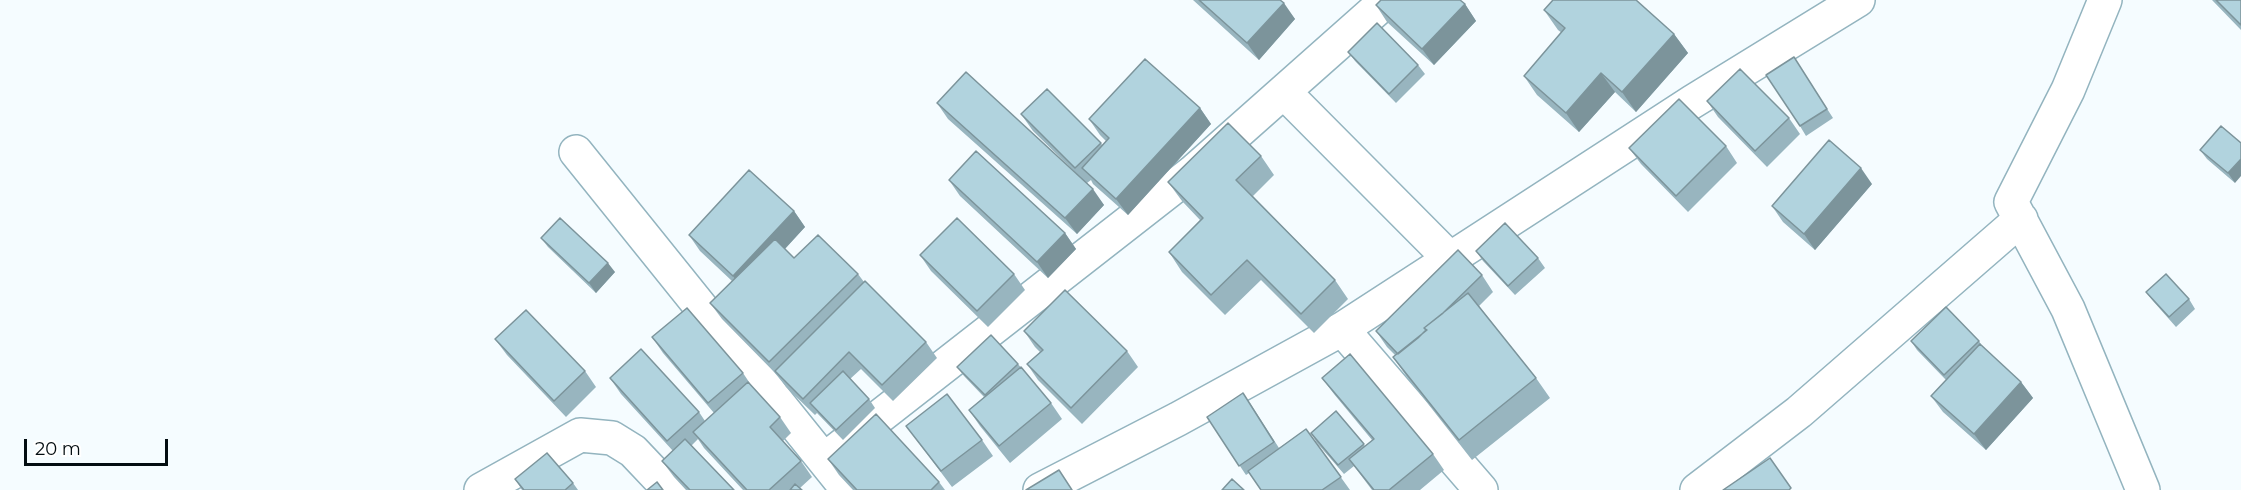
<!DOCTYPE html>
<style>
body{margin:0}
#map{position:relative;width:2241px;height:490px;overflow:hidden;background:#f5fcff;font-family:Montserrat,sans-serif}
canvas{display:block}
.scale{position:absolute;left:24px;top:439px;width:144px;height:27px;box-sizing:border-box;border:3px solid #030d11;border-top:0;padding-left:8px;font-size:18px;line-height:21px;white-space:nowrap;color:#030d11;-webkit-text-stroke:4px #fff;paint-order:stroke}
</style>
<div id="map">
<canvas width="2241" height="490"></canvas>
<div class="scale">20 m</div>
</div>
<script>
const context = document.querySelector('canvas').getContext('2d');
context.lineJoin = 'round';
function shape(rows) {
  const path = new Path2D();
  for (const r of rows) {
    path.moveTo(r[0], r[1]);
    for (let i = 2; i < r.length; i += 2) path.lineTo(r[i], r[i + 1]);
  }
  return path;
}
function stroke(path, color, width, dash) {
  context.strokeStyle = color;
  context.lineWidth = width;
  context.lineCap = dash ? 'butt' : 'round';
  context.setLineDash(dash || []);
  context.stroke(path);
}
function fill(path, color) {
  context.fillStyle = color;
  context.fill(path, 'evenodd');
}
const street = shape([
 [2105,0,2068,90,2011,202,2068,309,2143,490],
 [1284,92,1450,259],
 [576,152,848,490],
 [1342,329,1481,490],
 [824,460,1193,172,1387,0],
 [481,490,580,435,612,438,633,451,670,490],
 [1040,490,1178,419,1342,329,1692,102,1858,0],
 [1697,490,1799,412,2021,219]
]);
stroke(street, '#93b4bf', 36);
stroke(street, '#fff', 33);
fill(shape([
 [1193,0,1280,0,1295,19,1259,60],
 [2212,0,2241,0,2241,30],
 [1465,4,1476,21,1434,65,1387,22,1376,5],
 [1544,10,1674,34,1688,53,1636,112,1615,92,1579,132,1537,95,1524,76,1562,33,1558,30],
 [1348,52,1418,65,1425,74,1396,103,1355,61],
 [1800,67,1833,118,1806,136,1800,126],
 [1707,101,1789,118,1800,134,1767,167,1718,117],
 [937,103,1078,175,1033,131,1021,114,1101,143,1102,145,1106,141,1100,135,1089,119,1200,108,1211,124,1128,215,1093,184,1091,180,1087,183,1104,205,1077,234,948,119],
 [2221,126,2235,183,2207,159,2200,150],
 [1726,146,1737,163,1688,212,1641,164,1629,148],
 [1261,156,1274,175,1253,196,1335,280,1348,299,1314,333,1261,280,1225,315,1182,272,1169,252,1200,220,1182,201,1168,182],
 [949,180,1065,233,1076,249,1048,278,960,196],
 [1872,184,1815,250,1783,222,1772,206],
 [794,211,805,227,785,249,794,258,858,274,864,282,926,342,937,358,893,401,861,369,850,379,869,399,875,408,843,440,817,413,815,415,786,387,780,378,722,319,710,303,732,281,700,251,689,235],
 [541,238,615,272,596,293,548,247],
 [1476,251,1538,258,1545,268,1515,295,1483,261],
 [920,255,1014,274,1025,290,988,327,931,271],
 [1482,275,1493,292,1479,306,1536,378,1550,398,1472,460,1407,377,1393,357,1395,355,1387,347,1376,331],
 [2146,292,2189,299,2195,309,2176,327,2153,301],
 [1024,331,1127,351,1138,367,1082,424,1038,380,1027,364,1040,352,1035,347],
 [652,337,743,373,751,385,780,417,791,433,783,441,801,461,812,477,800,488,802,490,743,490,704,448,698,439,691,446,734,490,686,490,674,477,662,461,673,451,621,394,610,378,699,412,705,421,714,413,663,353],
 [495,339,585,371,596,387,566,417,507,355],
 [1911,341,1979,341,1983,348,2021,382,2033,398,1986,450,1943,412,1931,396,1946,380,1917,350],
 [1018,364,1051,403,1062,419,1010,463,980,426,969,410,984,397,964,376,957,367],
 [1322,378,1433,454,1444,470,1420,490,1372,490,1354,466,1344,474,1317,443,1311,433,1336,411,1365,446,1372,440,1334,394],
 [1250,403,1279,448,1306,429,1350,490,1261,490,1249,473,1246,475,1207,417],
 [906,426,982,440,993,456,952,487],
 [828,459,939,482,945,490,853,490,839,475],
 [515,479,573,483,578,490,522,490]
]), '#98b5bf');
fill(shape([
 [1284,3,1295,19,1259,60,1247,43],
 [1465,4,1476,21,1434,65,1422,49],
 [1674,34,1688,53,1636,112,1622,92],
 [1601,73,1615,92,1579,132,1566,113],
 [1200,108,1211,124,1128,215,1116,199],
 [2241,159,2241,176,2235,183,2228,173],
 [1861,168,1872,184,1815,250,1804,234],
 [1093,189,1104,205,1077,234,1065,218],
 [794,211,805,227,744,293,733,276],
 [1065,233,1076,249,1048,278,1037,262],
 [608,263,615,272,596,293,589,283],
 [2021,382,2033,398,1986,450,1974,434]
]), '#7c949b');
const building = shape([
 [1199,0,1280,0,1284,3,1247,43,1199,0],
 [1381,0,1460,0,1465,4,1422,49,1376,5,1381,0],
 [1553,0,1636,0,1674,34,1622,92,1601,73,1566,113,1524,76,1565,28,1544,10,1553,0],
 [2216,0,2241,0,2241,25,2216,0],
 [1377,23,1418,65,1389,94,1348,52,1377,23],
 [1794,57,1827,109,1800,126,1766,75,1794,57],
 [1145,59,1200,108,1116,199,1082,168,1109,138,1089,119,1145,59],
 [1740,69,1789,118,1755,151,1707,101,1740,69],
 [966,72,1093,189,1065,218,937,103,966,72],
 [1047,89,1101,143,1075,168,1021,114,1047,89],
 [1679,99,1726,146,1676,196,1629,148,1679,99],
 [1228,123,1261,156,1236,180,1335,280,1301,314,1247,260,1211,295,1169,252,1203,218,1168,182,1228,123],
 [2221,126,2241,143,2241,159,2228,173,2200,150,2221,126],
 [1829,140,1861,168,1804,234,1772,206,1829,140],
 [976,151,1065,233,1037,262,949,180,976,151],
 [749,170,794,211,733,276,689,235,749,170],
 [560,218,608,263,589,283,541,238,560,218],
 [957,218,1014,274,977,311,920,255,957,218],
 [1505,223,1538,258,1508,286,1476,251,1505,223],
 [818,235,858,274,769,362,710,303,775,239,794,258,818,235],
 [1458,250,1482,275,1442,314,1424,328,1426,330,1418,338,1398,354,1376,331,1458,250],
 [2166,274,2189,299,2169,317,2146,292,2166,274],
 [865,281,926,342,882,385,849,352,803,399,775,371,865,281],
 [1065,290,1127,351,1071,408,1027,364,1043,350,1024,331,1065,290],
 [1468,293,1536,378,1459,440,1393,357,1427,330,1424,328,1468,293],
 [1946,307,1979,341,1944,375,1911,341,1946,307],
 [687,308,743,373,708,403,652,337,687,308],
 [526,310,585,371,554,401,495,339,526,310],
 [991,335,1018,364,985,395,957,367,991,335],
 [1980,344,2021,382,1974,434,1931,396,1980,344],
 [641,349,699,412,667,441,610,378,641,349],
 [1350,354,1433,454,1389,490,1374,490,1349,459,1374,439,1322,378,1350,354],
 [1021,367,1051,403,999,446,969,410,1021,367],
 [843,371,869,399,836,430,810,403,843,371],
 [748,382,780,417,770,427,801,461,769,490,747,490,693,432,748,382],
 [1243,393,1274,442,1239,466,1207,417,1243,393],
 [947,394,982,440,941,471,906,426,947,394],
 [1336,411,1364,444,1338,465,1311,433,1336,411],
 [876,414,939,482,931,490,857,490,828,459,876,414],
 [1306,429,1341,477,1322,490,1261,490,1248,471,1306,429],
 [685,439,734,490,690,490,662,461,685,439],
 [547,453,573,483,565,490,524,490,515,479,547,453],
 [1770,458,1791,488,1789,490,1723,490,1770,458],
 [1059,470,1072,490,1026,490,1059,470],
 [1232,479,1244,490,1222,490,1232,479],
 [657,482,663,490,647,490,657,482],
 [795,484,802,490,790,490,795,484]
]);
fill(building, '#b1d3de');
stroke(building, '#7c949b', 1.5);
</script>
